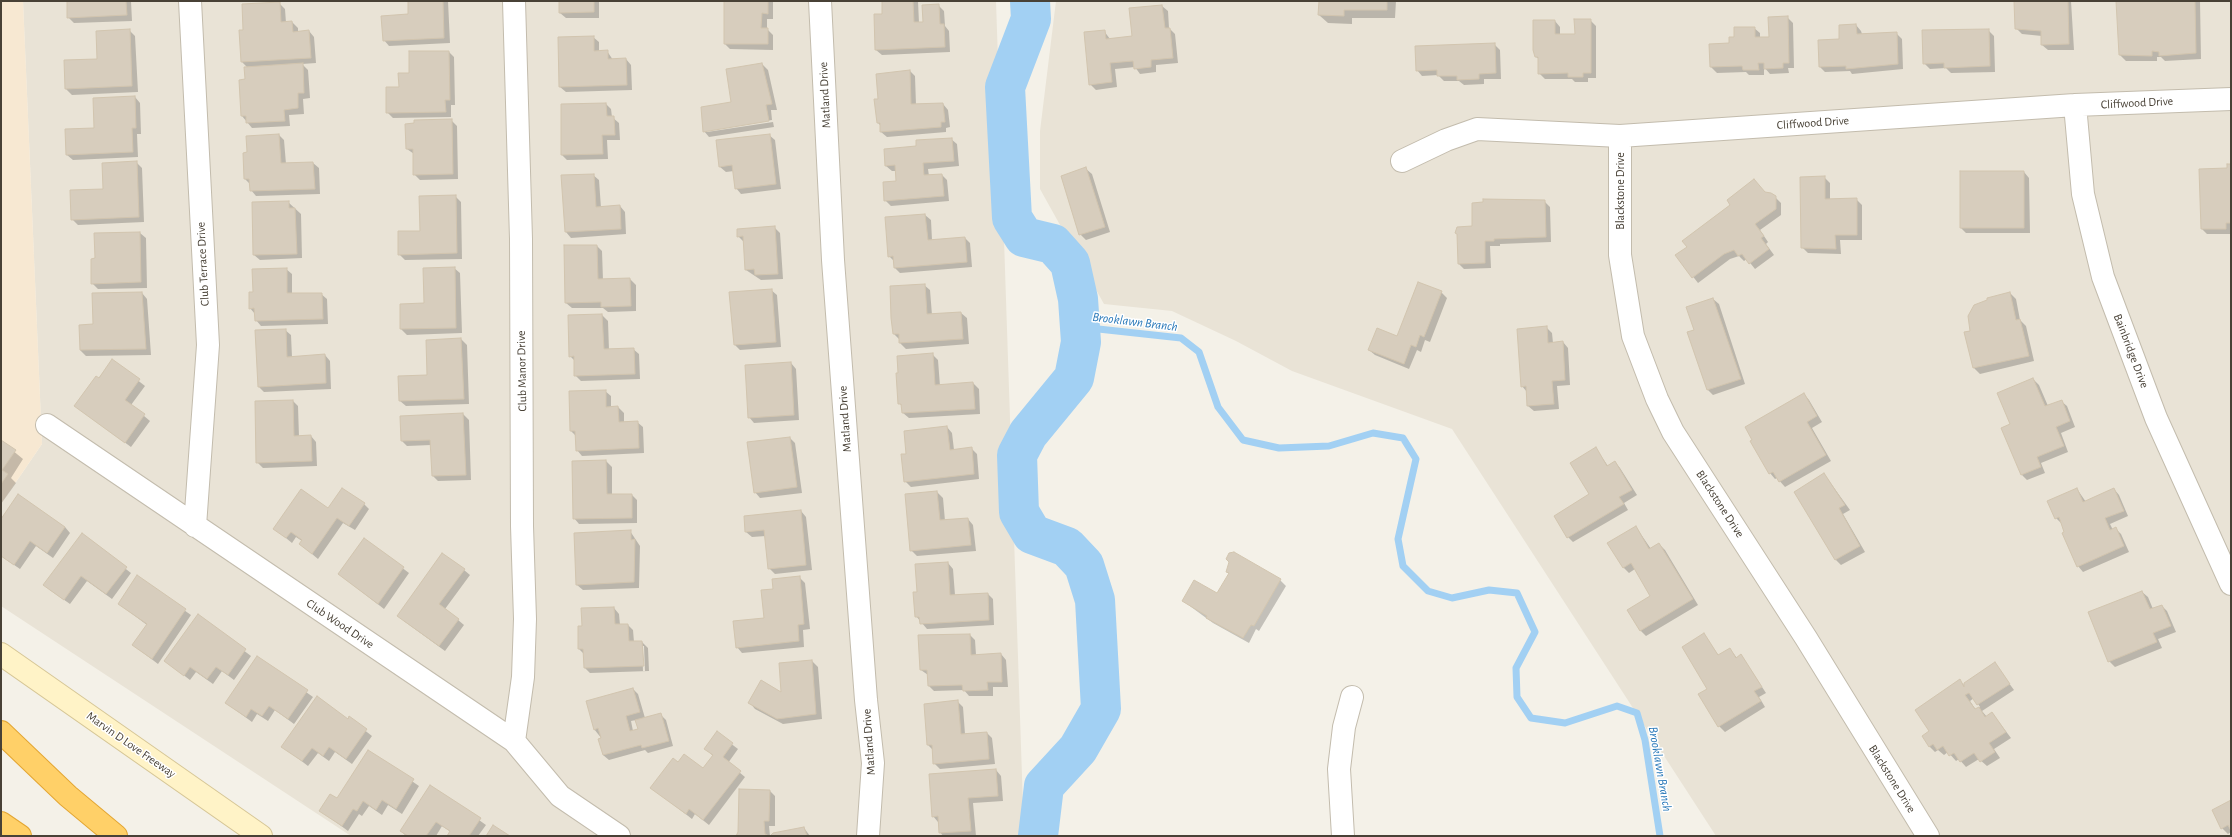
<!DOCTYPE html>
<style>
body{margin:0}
#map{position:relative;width:2232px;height:837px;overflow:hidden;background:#f4f1e8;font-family:"Alegreya Sans",sans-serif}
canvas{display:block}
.frame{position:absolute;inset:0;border:2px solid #484136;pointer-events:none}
</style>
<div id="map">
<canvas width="2232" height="837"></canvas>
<div class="frame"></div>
</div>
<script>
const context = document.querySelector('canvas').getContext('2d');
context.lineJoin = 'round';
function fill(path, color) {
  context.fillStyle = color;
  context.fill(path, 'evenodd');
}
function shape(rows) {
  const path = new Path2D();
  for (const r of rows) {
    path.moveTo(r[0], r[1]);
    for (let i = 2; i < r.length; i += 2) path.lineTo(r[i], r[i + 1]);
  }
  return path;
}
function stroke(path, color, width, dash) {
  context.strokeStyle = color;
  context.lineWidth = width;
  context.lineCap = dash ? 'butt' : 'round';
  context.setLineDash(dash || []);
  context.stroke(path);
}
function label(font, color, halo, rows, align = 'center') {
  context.font = font + ' "Alegreya Sans",sans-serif';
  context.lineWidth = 3;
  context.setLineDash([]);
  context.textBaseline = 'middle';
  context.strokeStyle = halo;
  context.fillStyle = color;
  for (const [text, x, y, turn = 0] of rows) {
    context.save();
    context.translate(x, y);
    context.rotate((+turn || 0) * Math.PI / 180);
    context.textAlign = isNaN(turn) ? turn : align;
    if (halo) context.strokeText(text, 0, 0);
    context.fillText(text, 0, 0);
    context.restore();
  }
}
fill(shape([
 [23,1,996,1,1024,836,351,836,1,606,1,504,42,444],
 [1056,1,2231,1,2231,836,1716,836,1452,429,1292,371,1236,341,1172,311,1104,304,1040,189,1040,131]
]), '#e9e3d6');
fill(shape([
 [1,1,23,1,42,444,1,504]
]), '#f7e8d2');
fill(shape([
 [68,1,131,1,132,21,74,23,68,17],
 [409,1,448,1,450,43,389,46,384,40,410,15],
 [560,1,599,1,599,18,566,18,560,13],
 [725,1,773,2,773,19,767,19,767,29,773,35,773,50,730,49,725,44],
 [883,1,918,1,919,23,924,23,938,5,944,11,945,26,949,31,950,52,882,55,876,50,883,15],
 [1320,1,1396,1,1395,18,1352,18,1352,24,1328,23,1319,15],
 [2015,1,2071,1,2074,50,2048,50,2042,45,2042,36,2022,34,2016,28],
 [2117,1,2200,1,2201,59,2165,61,2161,57,2157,57,2157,61,2126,61,2120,55],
 [279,3,285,9,286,23,292,22,298,28,298,32,309,31,314,37,316,63,302,64,308,70,310,98,303,99,304,114,289,115,290,126,252,128,242,116,248,68,242,62,244,31],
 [1162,6,1168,11,1169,28,1175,34,1178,63,1156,65,1156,72,1140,74,1135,67,1115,69,1117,87,1096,90,1090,84,1104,31,1110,39,1133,37],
 [1787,17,1793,23,1794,68,1788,68,1789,73,1770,74,1764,67,1764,75,1749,75,1746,72,1717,73,1711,67,1710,45,1730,44,1735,38,1754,28,1760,33,1760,38,1770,38],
 [1590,20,1596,26,1596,78,1588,78,1588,82,1575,82,1572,79,1545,79,1539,73,1539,59,1536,57,1555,21,1560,27,1560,35,1576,35],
 [1856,25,1861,31,1862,34,1896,33,1902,39,1903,69,1852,74,1850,71,1825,72,1820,67,1840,40],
 [129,30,135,36,138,92,72,95,66,89],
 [1988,30,1994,36,1995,72,1951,73,1946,68,1930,69,1924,63],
 [593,37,599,42,599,52,607,51,613,60,626,59,631,65,632,90,566,92,560,87],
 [1494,44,1500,50,1501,79,1484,79,1484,84,1464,85,1459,81,1444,81,1438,75,1422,76,1417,70],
 [449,52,454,57,455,105,451,105,451,117,393,118,387,112,410,74],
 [762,64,768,70,777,110,771,110,772,120,707,130,707,132,773,122,774,127,709,137,704,131,732,103],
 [910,71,915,76,916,105,943,104,948,110,950,127,946,128,946,132,887,137,881,132,881,126,878,123,875,100,879,100],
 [135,97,140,103,141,134,137,134,138,157,73,160,67,155],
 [606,104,611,109,612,117,619,123,620,140,607,140,608,159,567,160,562,155],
 [451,120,457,126,458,179,420,180,414,174,414,154,407,149],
 [279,135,284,140,286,164,313,163,319,168,320,194,256,196,251,190,250,184,245,179],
 [769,135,775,140,781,189,741,194,736,188,734,171,726,172,720,167],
 [951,139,957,144,959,166,928,169,929,176,942,175,947,180,949,201,891,206,885,200,898,182,897,171,892,171,886,166,917,147],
 [136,162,142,168,144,222,78,225,72,219],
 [2231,165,2231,234,2207,234,2202,229],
 [1086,169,1092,174,1110,232,1086,240,1080,234],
 [2024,172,2029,178,2030,233,1966,233,1961,228],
 [593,175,599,180,601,208,620,206,625,212,626,234,571,238,566,232,562,176],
 [1824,177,1830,183,1830,200,1856,199,1862,205,1862,240,1840,240,1841,254,1808,253,1802,247],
 [1765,193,1775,197,1781,203,1781,215,1760,230,1768,242,1766,244,1774,255,1755,269,1747,259,1744,261,1739,256,1730,259,1698,283,1677,256],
 [455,196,461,202,462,259,405,260,399,254],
 [1544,201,1550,207,1551,242,1500,244,1500,246,1490,246,1491,268,1464,269,1459,264,1473,227],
 [288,202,301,214,302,258,260,260,254,255],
 [925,215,931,220,932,240,965,238,970,243,972,267,900,273,895,268,894,261,889,256],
 [774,227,780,233,783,279,761,280,746,270,744,242,738,236],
 [140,233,146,238,147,288,98,289,92,283,96,259,95,234],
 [597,246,602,251,603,280,630,279,636,285,636,311,608,312,603,308,572,308,566,303],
 [454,268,460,273,462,333,407,335,401,329,425,304],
 [286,269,292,274,292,294,321,294,327,299,328,324,261,326,256,320,255,314,250,308,254,294],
 [924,285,930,290,932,315,961,313,967,318,969,344,906,349,900,343,900,340,894,334],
 [771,290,777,295,781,347,740,350,735,345],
 [1441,292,1447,298,1430,342,1425,340,1421,352,1417,350,1409,369,1375,355,1369,350,1398,337],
 [142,293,147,299,151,355,86,356,80,350,80,326,94,325],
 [2010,293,2016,299,2020,320,2026,326,2034,361,1980,374,1974,368,1966,332,1971,331],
 [1713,299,1719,304,1745,384,1713,395,1707,389],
 [602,315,608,321,609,350,633,349,639,354,640,379,581,381,575,375,575,361,570,356,569,316],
 [1546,327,1552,333,1553,343,1563,342,1568,348,1570,385,1557,386,1559,409,1534,411,1528,406,1527,392,1522,386],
 [285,330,291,335,292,357,325,355,330,361,331,389,264,392,259,387],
 [461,339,467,345,469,404,406,406,400,401,428,375,427,341],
 [932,354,938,360,940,386,973,383,979,389,980,414,909,418,903,413,903,407,899,403,900,374],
 [113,361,145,386,131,405,150,421,131,447,75,406],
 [791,363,796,369,799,420,754,423,749,417],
 [2033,379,2039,385,2048,406,2061,401,2067,406,2075,427,2061,433,2068,452,2041,463,2045,473,2027,480,2022,475],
 [605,391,611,396,611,408,618,407,624,413,624,422,637,422,643,427,644,453,582,456,577,450,576,436,571,431],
 [1804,394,1809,400,1822,422,1812,428,1831,461,1785,487,1777,478,1775,479,1770,473],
 [293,401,298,406,299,437,311,436,316,442,317,466,263,468,257,462],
 [463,414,469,420,471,480,438,481,433,476,431,445,407,446,402,441],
 [947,427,952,433,954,450,971,448,977,454,979,479,911,487,905,481,907,455],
 [790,438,795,443,802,493,760,498,755,492],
 [1,441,23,459,11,478,16,483,1,504],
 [1596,449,1608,466,1615,462,1620,468,1637,495,1624,503,1628,510,1573,542,1568,537,1591,495],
 [606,461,612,467,612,495,632,495,637,500,637,523,579,524,574,518,573,462],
 [1824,474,1850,510,1843,514,1865,552,1841,565,1835,559],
 [2077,489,2086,502,2114,489,2119,495,2128,516,2110,524,2113,530,2116,529,2121,534,2129,552,2083,572,2078,566,2062,524,2056,518],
 [937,492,943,498,945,521,968,519,973,525,976,551,917,556,911,550],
 [364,504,369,509,355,530,343,523,318,559,300,544,302,541,296,537,292,543,275,529,328,510],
 [801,511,806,517,812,570,775,574,769,568,766,536,752,537,746,532],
 [1,521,65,527,70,533,53,558,36,546,20,569,1,556],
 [1636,527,1651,549,1659,544,1665,550,1698,605,1646,636,1640,630,1652,596,1635,569,1629,573,1623,567],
 [630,531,640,546,639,588,583,590,577,585],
 [82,535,131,573,112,599,87,581,70,604,50,590],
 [364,539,409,573,384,609,339,574],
 [948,563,953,569,955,595,988,594,993,599,994,625,927,629,916,616,918,593],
 [464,570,470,575,445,609,464,625,445,651,404,621],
 [1227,571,1280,580,1286,586,1259,631,1256,629,1249,643,1213,623,1183,601,1218,594,1229,574],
 [137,577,191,615,158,664,133,645,147,625,119,604],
 [799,577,805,583,810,629,803,630,804,647,742,653,737,647,765,619,774,590],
 [2142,592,2148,597,2153,609,2162,606,2167,611,2176,632,2158,639,2162,648,2115,667,2109,661],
 [614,608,619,614,620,625,628,625,633,630,634,642,642,642,648,648,649,671,590,673,585,668,584,654,579,649,583,627],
 [642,646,644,646,645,671,643,671],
 [198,616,251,656,234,680,222,671,213,684,196,672,190,680,165,661],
 [970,635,975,640,976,655,1001,654,1006,660,1008,687,993,687,993,696,969,696,964,690,934,691,929,686,928,675,921,670],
 [1704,635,1719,656,1730,649,1737,658,1741,655,1766,693,1759,697,1765,707,1725,732,1719,726,1709,689],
 [257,657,313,697,294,724,275,710,268,721,257,714,252,722,226,703],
 [812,661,818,667,822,719,783,724,755,709,750,703,782,694],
 [1995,664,2014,690,1982,711,1987,717,1992,713,2011,738,1994,749,2000,758,1987,766,1979,759,1966,767,1959,759,1956,761,1948,752,1944,755,1938,750,1935,752,1929,746,1930,731,1960,681,1965,686],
 [1974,698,1980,707,1976,710,1970,701],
 [633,689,638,694,645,718,660,714,666,720,673,746,648,753,645,750,609,760,603,755,602,739,594,729],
 [636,720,639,730,633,731,631,721],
 [957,701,963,707,965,734,987,733,992,738,995,764,940,769,934,763,933,750,928,745],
 [349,718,372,736,352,764,335,752,329,761,318,753,308,766,283,747],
 [717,733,738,749,728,763,745,777,709,825,695,814,692,819,652,788,678,764,703,769,713,756,706,749],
 [368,751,419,786,402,814,388,805,382,815,369,806,362,816,359,814,348,831,321,811,337,799],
 [996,770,1001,776,1003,801,973,803,976,836,943,836,940,832,938,822,933,816],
 [431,786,486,825,478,836,448,836,451,832,442,826,436,836,406,836,401,831],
 [770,791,775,796,775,826,769,826,770,836,737,836],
 [2231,801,2231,832,2228,834,2222,828],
 [804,828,810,836,771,836]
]), '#0003');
stroke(shape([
 [1080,327,1181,338,1199,352,1218,407,1243,440,1279,448,1329,446,1373,433,1403,438,1416,459,1398,539,1403,566,1428,591,1452,598,1489,590,1517,593,1535,632,1516,668,1517,697,1531,718,1565,723,1617,706,1637,713,1645,740,1660,836]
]), '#a2d0f3', 7);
stroke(shape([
 [1030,1,1031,19,1005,87,1012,218,1024,237,1053,244,1070,263,1078,299,1081,342,1074,378,1028,434,1017,455,1019,512,1032,534,1067,547,1084,565,1095,600,1101,709,1078,749,1044,786,1038,836]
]), '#a2d0f3', 40);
const building = shape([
 [67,1,126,1,127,15,67,18,67,1],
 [408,1,443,1,444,38,383,41,381,16,408,14,408,1],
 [559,1,594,1,594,12,559,13,559,1],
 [724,1,768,1,768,14,762,13,761,28,768,28,768,44,724,44,724,1],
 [882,1,913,1,914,22,923,22,922,5,939,4,940,24,944,24,945,47,875,50,874,14,882,14,882,1],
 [1319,1,1387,1,1387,10,1344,10,1344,16,1318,15,1319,1],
 [2014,1,2068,1,2069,44,2041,45,2041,31,2015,29,2014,1],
 [2116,1,2195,1,2196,53,2159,56,2159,52,2152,51,2152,56,2119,55,2116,1],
 [280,2,281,22,292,21,293,32,309,30,311,58,241,62,239,30,243,30,242,4,280,2],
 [1162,5,1165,28,1170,28,1173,58,1151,60,1151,67,1134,69,1133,61,1110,63,1112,82,1089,85,1084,32,1105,30,1106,39,1132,36,1129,8,1162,5],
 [1788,16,1789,63,1783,63,1783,68,1764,69,1764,63,1758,63,1759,70,1743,70,1742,66,1710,67,1709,44,1729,43,1729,37,1734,37,1734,27,1755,27,1755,37,1769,37,1768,17,1788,16],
 [1574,19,1591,19,1591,73,1583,73,1583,77,1568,77,1568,73,1538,74,1538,57,1535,57,1533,50,1533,20,1555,20,1555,34,1575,34,1574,19],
 [1856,24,1857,34,1897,32,1898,64,1846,69,1846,66,1819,67,1818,40,1839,39,1839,25,1856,24],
 [130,29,132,86,65,89,64,60,97,59,96,31,130,29],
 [1989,29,1990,66,1944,68,1944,63,1923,64,1922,30,1989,29],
 [594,36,594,51,608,50,608,59,626,58,627,85,559,87,558,37,594,36],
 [1495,43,1496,73,1479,74,1479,79,1457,80,1457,76,1437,76,1437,70,1416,71,1415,46,1495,43],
 [409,51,449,51,450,100,445,100,446,112,386,113,386,87,399,87,398,73,409,73,409,51],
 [303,63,304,93,298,93,298,108,284,110,285,121,246,123,246,116,241,116,239,80,245,79,244,67,303,63],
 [762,63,772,104,766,105,769,121,703,132,701,107,731,102,726,69,762,63],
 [910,70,911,104,943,103,945,122,941,122,941,127,880,132,880,123,877,123,874,99,878,99,876,74,910,70],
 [135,96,136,128,132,128,133,152,66,155,65,129,94,128,93,98,135,96],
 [606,103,607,116,614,116,615,135,602,135,603,154,561,155,561,104,606,103],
 [452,119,453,174,413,175,413,149,406,149,405,124,414,123,414,120,452,119],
 [279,134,281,163,313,162,315,189,250,191,249,179,244,179,243,153,247,152,246,136,279,134],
 [770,134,776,184,735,189,732,165,719,167,716,140,770,134],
 [952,138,954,161,923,163,924,175,942,174,944,196,884,201,883,182,896,181,895,165,885,166,884,149,916,146,916,140,952,138],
 [137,161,139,217,71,220,70,190,103,189,102,163,137,161],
 [2227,164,2231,164,2231,223,2226,223,2226,229,2201,229,2199,169,2227,168,2227,164],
 [1086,167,1105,227,1079,235,1061,176,1086,167],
 [1960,171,2024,171,2024,228,1960,228,1960,171],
 [594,174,596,207,620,205,621,229,565,232,561,175,594,174],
 [1825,176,1825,199,1857,198,1857,235,1835,235,1836,249,1801,248,1800,177,1825,176],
 [1754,179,1765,192,1771,193,1776,196,1776,209,1755,224,1764,236,1761,238,1769,249,1749,264,1742,254,1738,256,1734,250,1724,254,1692,278,1675,255,1687,247,1682,241,1730,205,1727,200,1754,179],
 [456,195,457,253,398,255,398,231,420,231,419,196,456,195],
 [1483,199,1545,200,1546,237,1494,239,1494,241,1485,241,1485,263,1458,264,1457,234,1455,233,1457,227,1472,226,1472,203,1483,202,1483,199],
 [289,201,289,208,295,208,297,254,253,255,252,202,289,201],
 [925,214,928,240,965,237,967,262,894,268,893,256,888,257,885,217,925,214],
 [775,226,778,274,755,275,754,269,745,270,743,236,737,237,737,229,775,226],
 [140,232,141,282,91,284,91,259,95,258,94,233,140,232],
 [564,245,597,245,598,279,630,278,631,306,601,307,601,302,565,303,564,245],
 [455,267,456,328,400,329,400,304,424,303,423,268,455,267],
 [287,268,287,293,322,293,323,319,255,321,254,308,249,309,249,292,253,292,252,269,287,268],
 [1418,282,1442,291,1424,337,1420,335,1416,347,1411,345,1404,364,1368,350,1377,328,1397,336,1418,282],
 [925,284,927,314,961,312,963,339,899,343,899,334,893,334,891,318,890,286,925,284],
 [772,289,776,342,734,345,729,292,772,289],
 [142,292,146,349,80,350,79,325,93,324,92,293,142,292],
 [2010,292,2016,320,2020,319,2029,356,1973,368,1964,332,1970,331,1968,316,1974,305,1987,300,1987,298,2010,292],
 [1713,298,1741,379,1707,390,1687,332,1694,330,1686,307,1713,298],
 [602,314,604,349,634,348,635,374,574,376,574,356,569,357,568,315,602,314],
 [1547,326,1548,343,1563,341,1565,380,1552,381,1554,404,1527,406,1526,386,1521,387,1517,329,1547,326],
 [286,329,287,357,325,354,326,383,258,387,255,330,286,329],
 [461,338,464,399,399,401,398,376,427,375,426,340,461,338],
 [933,353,935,385,973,382,975,409,902,413,901,404,898,404,896,373,898,373,897,356,933,353],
 [112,359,140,379,125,400,145,414,125,443,74,406,96,376,99,378,112,359],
 [791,362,794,415,748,418,745,365,791,362],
 [2033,378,2045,406,2062,400,2070,421,2056,427,2064,446,2037,457,2041,467,2021,475,2001,428,2010,424,1997,393,2033,378],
 [606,390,606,407,618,406,619,422,638,421,639,448,576,451,575,431,570,431,569,391,606,390],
 [1804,393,1817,416,1807,422,1826,455,1779,482,1773,472,1769,474,1750,441,1752,440,1745,427,1804,393],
 [293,400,294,436,311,435,312,461,256,463,255,401,293,400],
 [463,413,466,475,432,476,430,440,401,441,400,416,463,413],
 [947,426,950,450,972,447,974,474,904,482,901,454,906,454,904,431,947,426],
 [790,437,797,487,754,493,747,442,790,437],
 [1,440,16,450,2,470,8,474,1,484,1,440],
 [1596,447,1607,466,1615,461,1632,490,1619,497,1624,504,1567,538,1554,516,1589,494,1570,463,1596,447],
 [606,460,607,494,632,494,632,518,573,519,572,461,606,460],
 [1824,473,1845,505,1839,508,1860,546,1835,560,1794,492,1824,473],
 [342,488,365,503,349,526,337,518,312,554,299,544,302,540,291,532,286,538,273,529,301,489,328,508,342,488],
 [2077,488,2083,502,2114,488,2124,511,2105,518,2110,530,2116,527,2124,546,2077,567,2062,533,2064,532,2059,517,2055,519,2047,501,2077,488],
 [937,491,940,520,968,518,971,545,910,551,905,494,937,491],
 [18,494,65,527,47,553,30,541,14,565,1,556,1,519,18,494],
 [801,510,806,565,768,569,764,530,745,532,744,516,801,510],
 [1636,526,1649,549,1659,543,1693,599,1640,631,1627,610,1650,596,1631,563,1623,568,1607,543,1636,526],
 [631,530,631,540,635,539,634,582,576,585,574,533,631,530],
 [82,533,127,567,106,594,81,576,64,600,43,585,82,533],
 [364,538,404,567,378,604,338,574,364,538],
 [1234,552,1281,579,1254,626,1251,625,1243,638,1206,618,1207,616,1182,601,1194,580,1217,593,1229,573,1226,572,1229,562,1226,559,1229,553,1234,552],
 [442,553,465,569,439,604,459,619,439,646,397,616,442,553],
 [948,562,950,595,988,593,989,620,920,624,919,617,915,617,913,592,917,592,915,564,948,562],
 [137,575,186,609,152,659,132,645,147,624,118,604,137,575],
 [800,576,804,624,798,625,799,641,736,648,733,621,764,618,761,590,773,589,772,579,800,576],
 [2142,591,2150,609,2162,605,2171,626,2153,633,2157,642,2108,662,2088,612,2142,591],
 [614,607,615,624,628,624,629,641,642,641,644,666,584,668,583,649,578,649,578,626,582,626,581,608,614,607],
 [198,614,246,649,228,675,216,667,207,679,190,667,184,676,164,661,198,614],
 [1704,633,1718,655,1730,648,1736,658,1741,654,1762,687,1754,691,1761,701,1718,727,1698,694,1707,689,1682,647,1704,633],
 [970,634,971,655,1001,653,1002,682,987,682,988,690,963,691,962,685,928,686,927,670,920,670,918,635,970,634],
 [257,656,308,690,288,719,269,706,262,716,251,709,246,717,225,703,257,656],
 [812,660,816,714,777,719,748,703,761,680,781,692,779,663,812,660],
 [1995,662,2010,684,1977,705,1969,693,1965,695,1975,709,1979,707,1985,717,1992,712,2006,732,1989,743,1995,752,1980,762,1974,753,1960,762,1954,753,1949,756,1943,746,1937,750,1933,744,1929,747,1922,736,1929,731,1915,710,1960,679,1964,687,1964,683,1995,662],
 [633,688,640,712,626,716,630,731,638,729,635,720,661,713,669,741,642,748,641,745,603,755,598,739,601,738,598,728,594,730,586,701,633,688],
 [317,696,348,719,349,716,367,729,346,759,329,747,323,756,312,748,302,761,281,747,317,696],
 [958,700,961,734,987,732,989,759,933,764,932,745,927,745,924,704,958,700],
 [717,731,733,743,723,757,741,771,703,820,689,809,686,814,650,788,673,758,678,762,684,754,703,768,713,755,704,749,717,731],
 [368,750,414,779,396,809,382,800,376,810,363,801,357,811,353,809,342,826,319,811,330,794,337,798,368,750],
 [996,769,998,796,968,798,971,831,939,833,938,816,932,817,929,774,996,769],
 [430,785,481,818,469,836,447,836,450,831,436,822,426,836,408,836,400,831,430,785],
 [739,789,770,790,769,821,764,821,765,834,769,836,736,836,738,832,739,789],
 [2231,800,2231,831,2228,825,2221,829,2212,810,2231,800],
 [493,825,510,836,486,836,493,825],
 [804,827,807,836,770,836,773,833,804,827]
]);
fill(building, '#d7cdbd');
stroke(building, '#d2c5af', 1);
const street = shape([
 [190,1,208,345,195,526],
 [514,1,521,239,522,526,525,619,523,677,514,741],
 [820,1,833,260,866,700,873,763,868,836],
 [2075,105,2083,194,2103,277,2156,418,2231,584],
 [1620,136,1620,255,1633,336,1657,399,1673,432,1806,638,1928,836],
 [1402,161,1446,140,1477,129,1620,136,2075,105,2231,99],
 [47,425,514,741,560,796,619,836],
 [1343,836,1339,769,1344,727,1352,697]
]);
const secondary = shape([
 [1,654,261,836]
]);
const highway = shape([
 [1,732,68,796,116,836],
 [1,823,20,836]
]);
stroke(street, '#c3bcad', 24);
stroke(secondary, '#d6c696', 24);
stroke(highway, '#e3a633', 24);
stroke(street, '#fff', 22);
stroke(secondary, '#fff3c7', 22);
stroke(highway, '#ffd068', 22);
label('12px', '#484136', '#fff', [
 ["Matland Drive",825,95,-93],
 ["Cliffwood Drive",2137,103,-3],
 ["Cliffwood Drive",1813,123,-4],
 ["Blackstone Drive",1620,191,-90],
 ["Club Terrace Drive",203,264,-93],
 ["Bainbridge Drive",2131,351,69],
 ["Club Manor Drive",522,371,-91],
 ["Matland Drive",845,419,-94],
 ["Blackstone Drive",1720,504,57],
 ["Club Wood Drive",340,624,34],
 ["Matland Drive",869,742,-94],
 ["Marvin D Love Freeway",131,745,35],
 ["Blackstone Drive",1892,779,58]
]);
label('italic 13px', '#2a79b9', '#fff', [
 ["Brooklawn Branch",1135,322,7],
 ["Brooklawn Branch",1660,769,80]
]);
</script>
